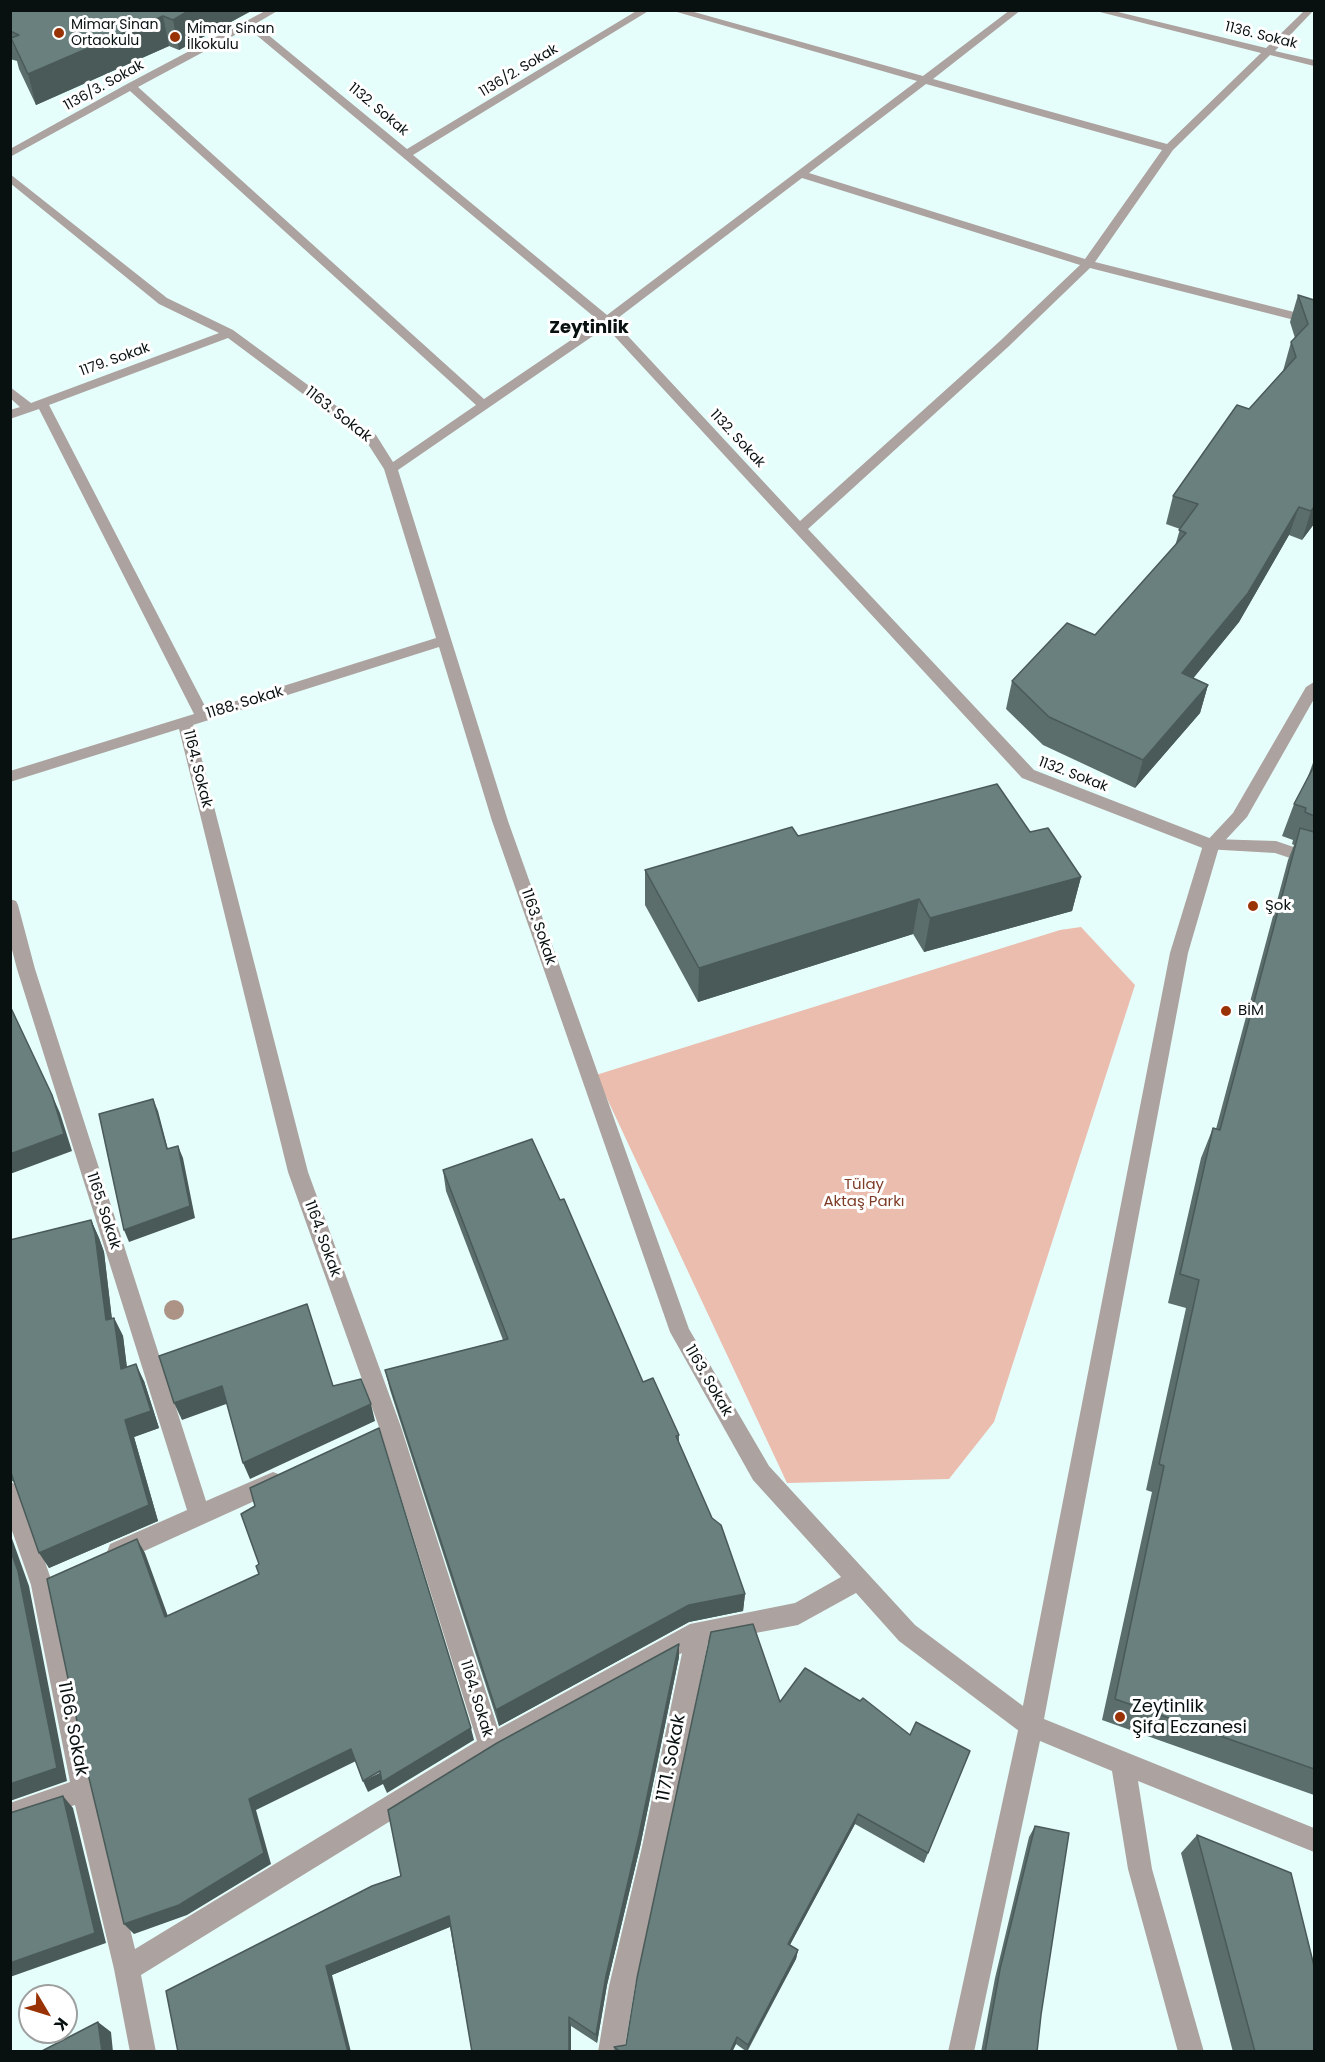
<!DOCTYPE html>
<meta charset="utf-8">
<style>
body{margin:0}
#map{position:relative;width:1325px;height:2062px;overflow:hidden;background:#e5fefb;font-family:Poppins,sans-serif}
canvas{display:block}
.frame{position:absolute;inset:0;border:12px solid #091110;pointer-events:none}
.north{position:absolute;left:18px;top:1984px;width:60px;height:60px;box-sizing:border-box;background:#fff;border:2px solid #9da09f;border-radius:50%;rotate:128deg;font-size:16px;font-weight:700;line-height:24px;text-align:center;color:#091110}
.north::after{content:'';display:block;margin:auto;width:21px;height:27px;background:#993306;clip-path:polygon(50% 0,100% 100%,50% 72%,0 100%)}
</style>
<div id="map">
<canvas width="1325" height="2062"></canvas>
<div class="frame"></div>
<div class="north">K</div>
</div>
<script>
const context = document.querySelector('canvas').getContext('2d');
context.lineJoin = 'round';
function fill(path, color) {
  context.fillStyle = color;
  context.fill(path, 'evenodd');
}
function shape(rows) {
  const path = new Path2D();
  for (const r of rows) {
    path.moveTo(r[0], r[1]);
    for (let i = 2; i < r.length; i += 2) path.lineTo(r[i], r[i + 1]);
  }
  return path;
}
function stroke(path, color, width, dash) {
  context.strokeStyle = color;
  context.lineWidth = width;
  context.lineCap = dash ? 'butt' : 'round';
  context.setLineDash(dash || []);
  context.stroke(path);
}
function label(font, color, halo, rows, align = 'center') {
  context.font = font + ' Poppins,sans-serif';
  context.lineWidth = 6;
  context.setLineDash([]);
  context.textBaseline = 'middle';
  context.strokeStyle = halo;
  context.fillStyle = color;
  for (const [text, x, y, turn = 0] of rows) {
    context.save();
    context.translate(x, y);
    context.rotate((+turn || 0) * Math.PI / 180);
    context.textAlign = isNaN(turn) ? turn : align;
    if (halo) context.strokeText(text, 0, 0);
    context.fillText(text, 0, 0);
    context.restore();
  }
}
fill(shape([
 [1081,927,1135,985,994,1422,949,1479,787,1483,596,1075,1060,930]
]), '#ebbdae');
fill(shape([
 [267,10,279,10,255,24,407,149,638,10,650,10,413,155,607,315,917,81,670,10,687,10,923,76,1010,10,1021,10,933,79,1167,144,1261,53,1092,10,1110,10,1266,48,1305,10,1314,10,1275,51,1314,60,1314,66,1270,55,1173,150,1095,262,1314,317,1314,325,1090,268,1008,347,808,529,1034,770,1212,839,1276,841,1314,854,1314,866,1275,853,1205,849,1022,778,606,327,398,470,508,821,689,1329,769,1466,915,1625,1039,1718,1043,1726,1039,1734,1031,1738,1023,1734,899,1641,856,1593,798,1625,708,1642,666,1847,635,1986,624,2052,598,2052,609,1986,642,1847,682,1653,499,1754,141,1975,156,2052,130,2052,114,1969,75,1805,10,1827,10,1803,70,1782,31,1585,10,1525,10,1482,18,1485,21,1492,53,1585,96,1790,135,1949,477,1741,379,1427,288,1172,179,729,10,782,10,771,194,714,39,409,10,419,10,410,20,407,10,398,10,387,31,403,219,333,159,304,10,183,10,174,167,298,233,330,376,435,393,462,476,405,130,91,10,157,10,149,127,84,267,10],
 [248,28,599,321,484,399,138,87,248,28],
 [926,84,1162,150,1085,259,809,173,926,84],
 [802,178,1080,265,1000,341,800,521,614,321,802,178],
 [228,338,366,441,384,469,436,638,207,710,49,405,228,338],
 [439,647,492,821,670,1332,753,1480,841,1577,795,1603,690,1624,498,1729,401,1427,308,1172,193,725,439,647],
 [10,899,16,901,18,905,35,969,206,1501,273,1472,281,1475,284,1482,281,1489,118,1563,110,1560,107,1552,110,1544,187,1510,17,969,10,942,10,899]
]), '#aca3a0');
fill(shape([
 [1314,682,1314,699,1247,817,1219,847,1188,953,1044,1719,1314,1828,1314,1852,1138,1781,1152,1869,1204,2052,1178,2052,1128,1869,1112,1771,1040,1741,974,2052,948,2052,1019,1726,1170,953,1203,845,1233,813,1306,687,1314,682]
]), '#aca3a0');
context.fillStyle = '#ac9386';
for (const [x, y] of [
 [174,1310]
]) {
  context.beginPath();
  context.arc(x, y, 10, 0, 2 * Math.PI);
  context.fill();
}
fill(shape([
 [10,10,253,10,179,50,169,46,36,105,19,69,17,61,10,59],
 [1298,295,1314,300,1314,524,1302,540,1289,535,1239,622,1193,678,1208,685,1200,713,1135,788,1043,745,1006,709,1012,681,1095,635,1175,546,1180,529,1166,524,1173,496,1283,371,1291,342,1295,338,1290,322],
 [1314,760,1314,1795,1102,1720,1152,1492,1146,1490,1186,1308,1168,1303,1201,1158,1213,1128,1216,1129,1288,860,1294,845,1292,844,1293,840,1282,836,1294,804,1306,782],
 [1030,832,1081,877,1072,911,924,952,913,934,698,1002,645,905,645,870,798,836],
 [443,1170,560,1200,643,1382,679,1435,679,1443,745,1594,743,1611,689,1622,499,1726,390,1390,385,1370,503,1340,446,1191],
 [91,1220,99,1238,104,1252,112,1319,114,1318,123,1336,127,1367,144,1381,159,1428,134,1437,158,1521,49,1568,14,1482,10,1480,10,1240],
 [679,1644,679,1657,640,1847,607,1985,597,2043,571,2026,571,2052,472,2052,450,1927,332,1975,178,2052,401,1876],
 [780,1702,970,1751,924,1863,855,1824,790,1945,798,1950,796,1959,747,2052,736,2044,732,2052,615,2052,614,2047,626,2045],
 [1035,1826,1041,2015,1037,2052,981,2052,995,1978,1029,1837],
 [1197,1835,1314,2052,1233,2052,1181,1853]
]), '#5b6e6c');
fill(shape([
 [190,10,253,10,179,50,173,20],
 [163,16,169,46,36,105,28,74],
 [1299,507,1289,535,1239,622,1174,702,1182,673],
 [1314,507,1314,524,1302,540,1311,511],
 [1208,685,1200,713,1135,788,1143,760],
 [1081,877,1072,911,924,952,930,918],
 [919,899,913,934,698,1002,699,968],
 [52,1095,60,1113,72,1151,10,1174,10,1154],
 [153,1099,158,1111,171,1161,167,1149],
 [178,1146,183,1158,195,1218,129,1242,124,1230],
 [91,1220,99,1238,104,1252,114,1338,106,1320],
 [114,1318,123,1336,129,1386,121,1369],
 [136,1364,144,1381,159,1428,134,1437,158,1521,49,1568,39,1553,125,1420],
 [222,1386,229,1403,182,1420,174,1403],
 [371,1404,375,1421,250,1479,243,1463],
 [10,1533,29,1586,67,1781,10,1801],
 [137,1539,145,1553,173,1630,165,1617],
 [745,1594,743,1611,689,1622,499,1726,496,1710,689,1605],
 [679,1644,679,1657,640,1847,607,1985,597,2043,596,2035,606,1976],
 [471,1728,474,1740,387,1793,383,1784,368,1792,363,1781],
 [351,1749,356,1761,256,1810,271,1864,187,1915,134,1934,124,1924,249,1799],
 [63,1796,73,1808,106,1943,10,1977,10,1963],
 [858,1814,855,1824,786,1952,788,1944],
 [449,1916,452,1926,332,1975,351,2052,348,2052,326,1966],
 [798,1950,796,1959,746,2052,748,2045],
 [569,2017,571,2026,571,2052,569,2052],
 [98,2022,111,2032,113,2052,102,2052],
 [737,2037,736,2044,732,2052,730,2052]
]), '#4a5a58');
const building = shape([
 [10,10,190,10,173,20,163,16,28,74,11,38,19,35,10,31,10,10],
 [1298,295,1314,300,1314,507,1311,511,1299,507,1248,593,1182,673,1208,685,1143,760,1049,717,1012,681,1067,623,1095,635,1186,533,1179,530,1198,504,1173,496,1237,405,1249,409,1296,357,1291,342,1308,324,1298,295],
 [1314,766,1314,816,1305,812,1306,808,1294,804,1314,766],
 [997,784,1030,832,1048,828,1081,877,930,918,919,899,699,968,645,870,792,827,798,836,997,784],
 [1300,828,1314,832,1314,1769,1115,1699,1164,1466,1159,1464,1199,1280,1180,1274,1213,1128,1220,1130,1300,828],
 [10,1006,52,1095,64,1134,10,1154,10,1006],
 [153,1099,167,1149,178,1146,190,1206,124,1230,99,1114,153,1099],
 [532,1139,560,1200,564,1199,643,1382,653,1378,679,1435,676,1436,712,1518,721,1525,745,1594,689,1605,496,1710,385,1370,508,1339,443,1170,532,1139],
 [91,1220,95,1234,106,1320,114,1318,121,1369,136,1364,151,1411,125,1420,149,1505,39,1553,10,1470,10,1240,91,1220],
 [307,1304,333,1386,361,1379,371,1404,243,1463,222,1386,174,1403,159,1356,307,1304],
 [379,1428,471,1728,382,1782,380,1771,363,1781,351,1749,249,1799,264,1853,179,1905,124,1924,89,1778,47,1579,137,1539,165,1617,259,1574,256,1566,259,1564,241,1514,255,1506,250,1488,379,1428],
 [10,1549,18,1571,57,1768,10,1784,10,1549],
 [753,1624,780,1702,805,1668,860,1701,863,1698,910,1735,916,1722,970,1751,928,1853,858,1814,788,1944,798,1950,748,2045,737,2037,730,2052,621,2052,614,2047,626,2045,637,1978,711,1632,753,1624],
 [679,1644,639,1835,606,1976,596,2035,569,2017,569,2052,472,2052,449,1916,326,1966,348,2052,178,2052,166,1991,372,1886,401,1876,388,1810,497,1743,679,1644],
 [63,1796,95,1933,10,1963,10,1813,63,1796],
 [1035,1826,1069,1833,1041,2015,1037,2052,985,2052,1000,1969,1035,1826],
 [1197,1835,1291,1873,1314,1966,1314,2052,1255,2052,1197,1835],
 [98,2022,102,2052,40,2052,98,2022]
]);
fill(building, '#6a807e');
stroke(building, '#4a5a58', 1.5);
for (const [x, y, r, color] of [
 [59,33,6,"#993306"],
 [175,37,6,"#993306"],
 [1253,906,6,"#993306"],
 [1226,1011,6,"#993306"],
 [1120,1717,6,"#993306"]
]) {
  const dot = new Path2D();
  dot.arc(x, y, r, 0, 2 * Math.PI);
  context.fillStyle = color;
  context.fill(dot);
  stroke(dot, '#fff', 2);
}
label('14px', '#091110', '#fff', [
 ["Mimar Sinan",71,25],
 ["Ortaokulu",71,41],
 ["Mimar Sinan",187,29],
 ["İlkokulu",187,45]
], 'left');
label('14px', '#091110', '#fff', [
 ["1136. Sokak",1261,36,14],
 ["1136/2. Sokak",519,71,-31],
 ["1136/3. Sokak",104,86,-29],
 ["1132. Sokak",378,110,40],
 ["1179. Sokak",115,360,-20],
 ["1132. Sokak",737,439,47],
 ["1132. Sokak",1073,775,21]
]);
label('15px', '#091110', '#fff', [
 ["1163. Sokak",338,415,38],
 ["1188. Sokak",245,703,-17],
 ["1164. Sokak",197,769,76],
 ["1163. Sokak",538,927,71],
 ["1165. Sokak",103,1211,72],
 ["1164. Sokak",322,1239,70],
 ["1163. Sokak",708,1381,60],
 ["1164. Sokak",476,1699,73]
]);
label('15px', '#091110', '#fff', [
 ["Şok",1265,906],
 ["BİM",1238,1011]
], 'left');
label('15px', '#7e3c26', '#fff', [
 ["Tülay",864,1185],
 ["Aktaş Parkı",864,1202]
]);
label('bold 18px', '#091110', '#fff', [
 ["Zeytinlik",589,328]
]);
label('18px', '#091110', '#fff', [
 ["Zeytinlik",1132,1707],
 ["Şifa Eczanesi",1132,1728]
], 'left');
label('18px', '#091110', '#fff', [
 ["1166. Sokak",72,1729,79],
 ["1171. Sokak",672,1758,-79]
]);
</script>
